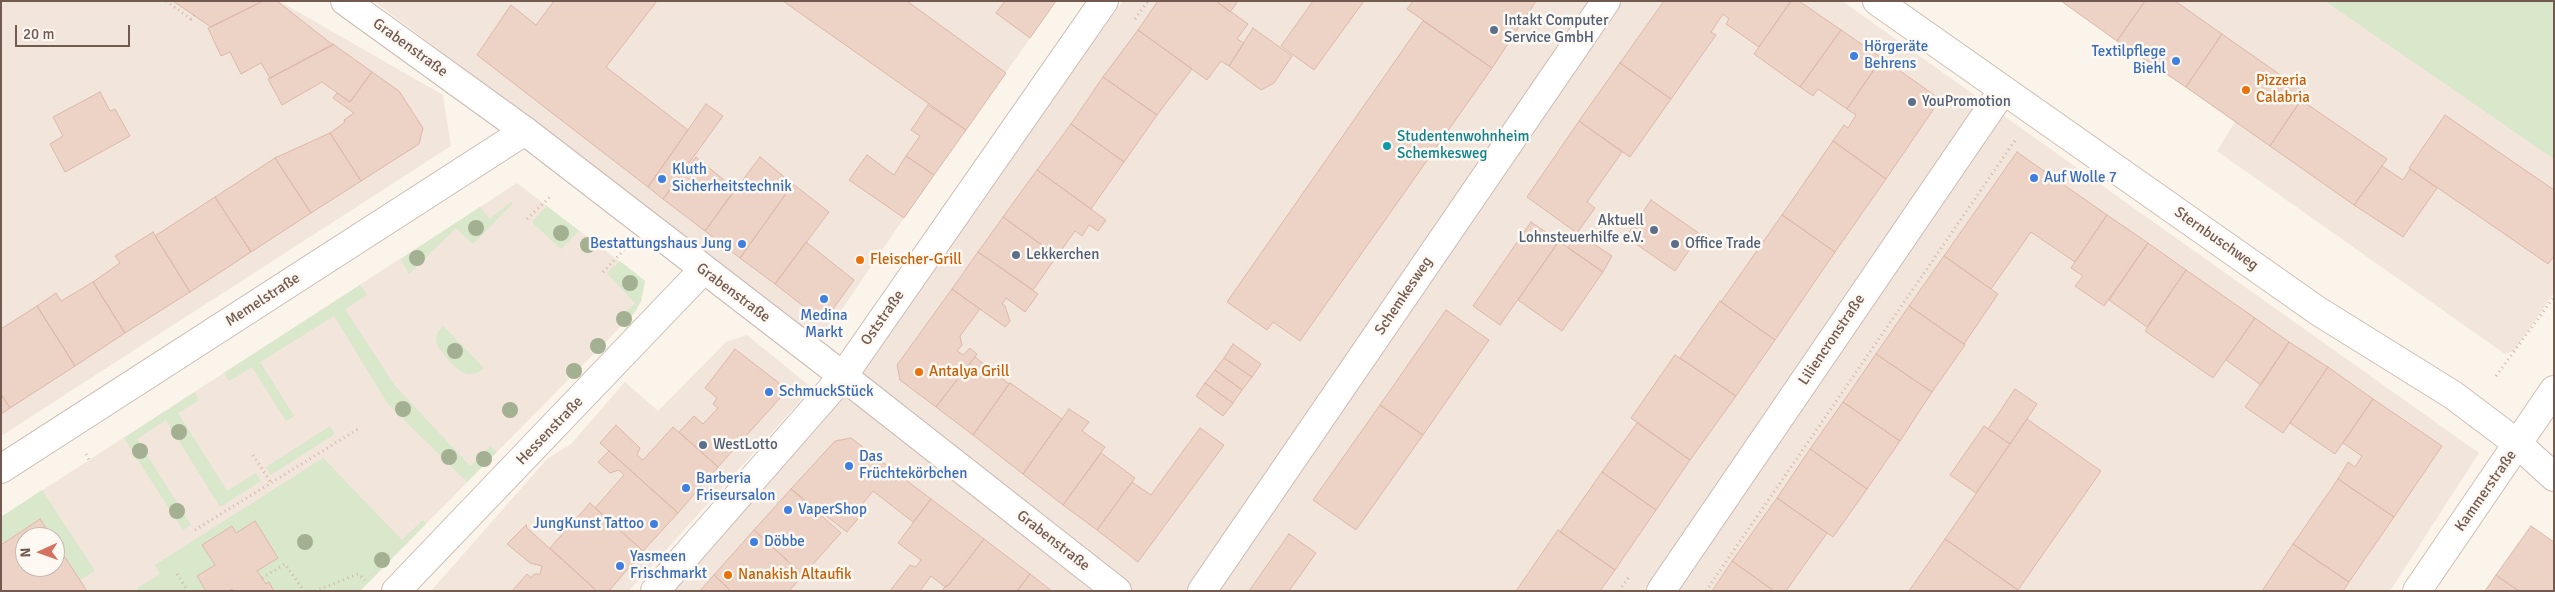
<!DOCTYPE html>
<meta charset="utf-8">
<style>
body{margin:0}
#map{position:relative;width:2555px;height:592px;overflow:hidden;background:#fbf4eb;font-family:Signika,sans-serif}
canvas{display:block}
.frame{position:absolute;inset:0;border:2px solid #735a51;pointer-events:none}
.north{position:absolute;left:15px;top:527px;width:50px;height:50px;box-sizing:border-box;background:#fdf8f2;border:1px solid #c6b9b2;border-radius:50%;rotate:268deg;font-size:14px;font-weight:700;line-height:20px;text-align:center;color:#735a51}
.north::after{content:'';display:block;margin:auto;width:18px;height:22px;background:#d6705f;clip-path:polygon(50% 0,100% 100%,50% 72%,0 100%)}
.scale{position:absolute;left:15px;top:25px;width:115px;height:22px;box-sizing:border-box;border:2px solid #735a51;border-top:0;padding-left:6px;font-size:15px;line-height:18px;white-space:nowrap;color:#735a51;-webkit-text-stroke:4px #fdf8f2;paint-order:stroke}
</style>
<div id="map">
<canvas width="2555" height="592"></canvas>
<div class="frame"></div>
<div class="north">N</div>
<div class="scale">20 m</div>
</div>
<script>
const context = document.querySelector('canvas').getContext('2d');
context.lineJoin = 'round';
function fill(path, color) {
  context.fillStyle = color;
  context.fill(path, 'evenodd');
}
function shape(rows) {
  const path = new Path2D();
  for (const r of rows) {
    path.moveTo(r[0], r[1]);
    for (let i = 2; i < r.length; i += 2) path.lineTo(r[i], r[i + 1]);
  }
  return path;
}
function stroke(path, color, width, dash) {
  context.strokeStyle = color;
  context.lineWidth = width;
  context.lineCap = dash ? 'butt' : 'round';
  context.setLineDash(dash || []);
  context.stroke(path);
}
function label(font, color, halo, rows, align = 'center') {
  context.font = font + ' Signika,sans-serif';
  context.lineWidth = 5;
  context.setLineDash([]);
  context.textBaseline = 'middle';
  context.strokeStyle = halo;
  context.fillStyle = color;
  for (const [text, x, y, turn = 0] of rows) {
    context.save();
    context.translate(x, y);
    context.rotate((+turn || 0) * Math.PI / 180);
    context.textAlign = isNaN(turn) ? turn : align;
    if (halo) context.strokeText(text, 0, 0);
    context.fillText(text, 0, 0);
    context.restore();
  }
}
fill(shape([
 [1,1,279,1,443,95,451,146,1,436],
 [374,1,1056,1,904,218,821,340],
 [1123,1,1842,1,2479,453,2390,591,658,591,858,368],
 [2061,1,2554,1,2554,293,2514,351,2505,354,2217,151,2235,122],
 [517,183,645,281,641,301,637,310,360,591,1,591,1,517],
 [25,537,55,537,55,567,25,567],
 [747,335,812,388,629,591,431,591,547,459,571,444,625,382,658,411,726,342]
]), '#f2e5db');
fill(shape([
 [2325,1,2554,1,2554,159],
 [511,202,513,203,473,244,456,228,409,274,401,259,480,207,490,219],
 [547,206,579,231,561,249,532,222],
 [620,261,645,281,641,301,631,317,626,312,635,303,607,273],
 [360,285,367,295,345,309,395,386,470,466,490,446,497,452,467,482,388,404,334,316,260,362,294,416,286,421,252,367,229,381,224,373],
 [443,326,484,368,477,373,469,374,461,372,449,361,438,347,436,340,438,332],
 [195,392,199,400,178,413,227,491,256,473,261,481,220,507,166,420,137,439,191,525,183,530,124,438],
 [330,426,335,434,271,475,266,467],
 [323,458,402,540,423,520,426,524,360,591,138,591,137,588,160,574,155,565],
 [42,490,95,571,80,580,55,542,55,537,52,537,40,519,1,545,1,517]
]), '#d9e7cb');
const building = shape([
 [173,1,263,1,211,27,173,1],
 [263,1,277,1,333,45,270,78,261,63,241,74,230,52,221,56,208,28,263,1],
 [554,1,657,1,606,67,688,130,648,187,477,55,511,5,536,25,554,1],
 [783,1,907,1,1006,73,966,130,783,1],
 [1005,1,1056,1,1030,38,996,13,1005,1],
 [1158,1,1216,1,1248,24,1237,39,1244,43,1229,66,1221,61,1207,80,1138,30,1158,1],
 [1216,1,1238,1,1230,12,1216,1],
 [1313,1,1364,1,1314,70,1281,46,1313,1],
 [1413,1,1536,1,1492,68,1407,9,1413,1],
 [1664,1,1791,1,1759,47,1726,24,1729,19,1723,14,1711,32,1716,35,1671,99,1620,63,1664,1],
 [1791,1,1799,1,1841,30,1800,87,1754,54,1791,1],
 [2061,1,2145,1,2117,41,2061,1],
 [2145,1,2175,1,2222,34,2186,87,2117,41,2145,1],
 [1423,21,1492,68,1300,341,1273,322,1267,330,1227,302,1423,21],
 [1253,28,1292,56,1274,83,1261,90,1229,66,1253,28],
 [1138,30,1192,69,1157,115,1103,77,1138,30],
 [1841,30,1882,58,1847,109,1818,89,1813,96,1800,87,1841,30],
 [2222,34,2306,93,2270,146,2186,87,2222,34],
 [333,44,372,72,350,102,322,82,282,105,268,79,333,44],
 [1882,58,1934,95,1935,107,1886,179,1833,141,1844,125,1848,128,1856,115,1847,109,1882,58],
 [1620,63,1671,99,1630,157,1579,121,1620,63],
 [372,72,399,91,423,128,419,144,361,181,330,133,345,122,344,120,354,113,333,98,337,93,350,102,372,72],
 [1103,77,1157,115,1124,162,1071,124,1103,77],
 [100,92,110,111,115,109,130,136,65,172,50,144,63,136,53,117,100,92],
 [2301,100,2387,159,2354,205,2270,146,2301,100],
 [706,104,723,116,663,199,648,187,706,104],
 [928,105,966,130,934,175,906,156,920,136,911,130,928,105],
 [2445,115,2554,190,2554,256,2548,264,2409,168,2445,115],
 [1579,121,1622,152,1587,202,1595,208,1577,233,1527,197,1579,121],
 [1071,124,1124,162,1091,209,1037,170,1071,124],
 [330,133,361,181,311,213,275,158,330,133],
 [1833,141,1886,179,1835,252,1782,215,1833,141],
 [2017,152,2107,215,2075,262,2031,232,1991,289,1944,256,2017,152],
 [867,155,894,175,906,156,934,175,904,218,849,180,867,155],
 [696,157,735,189,705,231,663,199,696,157],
 [760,157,793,184,740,258,705,231,760,157],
 [275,158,311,213,251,252,215,197,275,158],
 [2382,166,2403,180,2410,169,2437,188,2403,237,2354,205,2382,166],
 [1037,170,1106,220,1098,231,1089,225,1082,236,1075,231,1057,256,1003,217,1037,170],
 [793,184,829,212,775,284,740,258,793,184],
 [215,197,251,252,190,292,155,236,215,197],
 [1651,200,1700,234,1675,271,1626,237,1651,200],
 [1782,215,1835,252,1775,340,1721,302,1782,215],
 [2107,215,2148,243,2104,306,2075,286,2083,276,2071,268,2107,215],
 [1003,217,1057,256,1033,290,978,252,1003,217],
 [1531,222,1559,241,1500,325,1473,306,1531,222],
 [153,232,190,292,125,333,93,282,120,263,115,256,153,232],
 [1577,233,1612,256,1603,272,1568,248,1577,233],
 [1559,241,1603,272,1562,331,1518,300,1559,241],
 [806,242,854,280,830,313,816,316,775,284,806,242],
 [2148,243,2186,270,2147,327,2109,300,2148,243],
 [978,252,1038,294,1025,312,1006,298,1002,304,1005,306,1010,321,1005,327,952,289,978,252],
 [1944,256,1998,294,1964,344,1909,306,1944,256],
 [2186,270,2255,318,2213,378,2145,331,2186,270],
 [93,282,125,333,75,366,37,306,56,293,61,301,93,282],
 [952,289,980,309,960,336,962,345,957,351,963,355,970,348,977,354,936,407,900,380,897,365,952,289],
 [1720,301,1775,340,1736,396,1680,358,1720,301],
 [37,306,75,366,10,408,1,394,1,329,37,306],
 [1909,306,1965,345,1932,392,1876,354,1909,306],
 [1446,310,1489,340,1423,435,1380,405,1446,310],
 [2255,318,2289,342,2261,385,2226,360,2255,318],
 [2289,342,2328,367,2283,433,2245,407,2289,342],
 [1233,344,1261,364,1252,377,1224,358,1233,344],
 [735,349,779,383,781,397,718,467,679,432,694,416,703,424,718,408,713,404,717,398,705,388,735,349],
 [1876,354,1932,392,1900,441,1843,402,1876,354],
 [1675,355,1736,396,1690,460,1631,418,1675,355],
 [975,357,1009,384,973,435,936,407,975,357],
 [1224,358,1252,377,1242,390,1215,370,1224,358],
 [2328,367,2373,399,2335,454,2290,423,2328,367],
 [1215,370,1242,390,1233,403,1205,383,1215,370],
 [1010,383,1062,419,1023,474,973,435,1010,383],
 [1205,383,1233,403,1223,416,1196,396,1205,383],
 [2015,389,2037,404,2010,444,1988,429,2015,389],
 [1,394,10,408,1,414,1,394],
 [2373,399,2442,446,2394,517,2338,479,2348,462,2355,467,2362,456,2343,443,2373,399],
 [1843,402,1900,441,1867,489,1810,449,1843,402],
 [1380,405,1423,435,1356,530,1313,500,1380,405],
 [1069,409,1089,422,1082,431,1105,447,1063,505,1023,474,1069,409],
 [2027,419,2101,471,2018,590,1945,539,2027,419],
 [1637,423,1690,460,1656,510,1602,472,1637,423],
 [616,425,640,448,637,455,643,460,673,427,718,467,678,513,600,443,616,425],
 [1984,426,2010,444,1976,493,1950,475,1984,426],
 [1200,428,1224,445,1138,562,1097,530,1132,482,1151,495,1200,428],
 [851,438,931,499,913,522,873,491,860,507,865,510,847,532,791,489,835,441,851,438],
 [1810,449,1867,489,1833,537,1777,498,1810,449],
 [609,451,678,513,643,551,595,508,624,475,619,470,610,473,598,462,609,451],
 [1101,453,1135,478,1097,530,1063,505,1101,453],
 [1602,472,1656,510,1615,570,1560,532,1602,472],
 [2338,479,2394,517,2349,582,2293,544,2338,479],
 [791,489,841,533,803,575,754,530,791,489],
 [1777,498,1827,533,1786,591,1774,591,1732,561,1777,498],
 [931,499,984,539,948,586,945,587,931,576,920,591,890,591,910,565,916,567,921,560,898,543,931,499],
 [590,503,643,551,609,591,597,591,550,548,590,503],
 [40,519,52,537,25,537,25,567,55,567,55,542,87,591,1,591,1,545,40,519],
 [255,521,278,558,257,571,266,584,269,582,274,591,233,591,232,589,228,591,206,591,197,576,215,565,202,545,232,526,236,533,255,521],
 [526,525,527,528,597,591,512,591,527,574,531,578,534,574,540,574,542,566,530,563,507,544,526,525],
 [2531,526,2554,542,2554,591,2519,591,2496,575,2531,526],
 [754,530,803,575,789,591,731,591,714,575,754,530],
 [1558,530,1615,570,1600,591,1516,591,1558,530],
 [1289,534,1316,553,1289,591,1249,591,1289,534],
 [984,539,1030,574,1017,591,942,591,946,585,948,586,984,539],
 [1945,539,2018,590,2019,591,1909,591,1945,539],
 [2293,544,2349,582,2343,591,2262,591,2293,544],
 [1732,561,1774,591,1712,591,1732,561],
 [1030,574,1052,591,1017,591,1030,574],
 [714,575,731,591,700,591,714,575],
 [2496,575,2497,576,2519,591,2485,591,2496,575]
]);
fill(building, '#edd2c6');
stroke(building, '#deb8a8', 1);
const street = shape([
 [345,1,525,131,843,376,1117,591],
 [1,469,525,131],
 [396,591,703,270],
 [655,591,843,376,1104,1],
 [1202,591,1606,1],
 [1661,591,2003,90]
]);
const secondary = shape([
 [1877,1,2318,311,2453,395,2518,444,2554,477],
 [2417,591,2554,390]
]);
stroke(street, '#ccbbb2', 30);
stroke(secondary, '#d0bdb3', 30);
stroke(shape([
 [166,1,191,19,194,15],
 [1135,19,1148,1],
 [527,219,552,195],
 [603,272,625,249],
 [2496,376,2554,297],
 [86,454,89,460],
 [253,455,271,483],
 [195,530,358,429],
 [177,574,188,591],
 [262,578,285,564,304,591],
 [315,591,358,574,365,580],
 [1619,591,1629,577],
 [1706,591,2016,139]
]), '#d2b6a9', 3, [1, 4]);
stroke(street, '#fff', 28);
stroke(secondary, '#fff', 28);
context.fillStyle = '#a3b092';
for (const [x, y] of [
 [476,228],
 [561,233],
 [588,245],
 [417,258],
 [630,283],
 [624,319],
 [598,346],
 [455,351],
 [574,371],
 [403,409],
 [510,410],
 [179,432],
 [140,451],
 [449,457],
 [484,459],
 [177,511],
 [305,542],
 [382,560]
]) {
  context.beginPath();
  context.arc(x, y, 8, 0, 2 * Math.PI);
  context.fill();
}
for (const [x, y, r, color] of [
 [1494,30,5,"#5c6f8a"],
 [1854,56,5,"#3f7fe0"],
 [2176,61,5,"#3f7fe0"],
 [2246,90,5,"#e8710a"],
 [1912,102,5,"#5c6f8a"],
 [1387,146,5,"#0f9aa8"],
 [2034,178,5,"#3f7fe0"],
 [662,179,5,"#3f7fe0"],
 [1654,230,5,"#5c6f8a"],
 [742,244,5,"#3f7fe0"],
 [1675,244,5,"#5c6f8a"],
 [1016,255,5,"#5c6f8a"],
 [860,260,5,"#e8710a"],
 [824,299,5,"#3f7fe0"],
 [919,372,5,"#e8710a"],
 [769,392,5,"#3f7fe0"],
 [703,445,5,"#5c6f8a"],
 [849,466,5,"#3f7fe0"],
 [686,488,5,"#3f7fe0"],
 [788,510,5,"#3f7fe0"],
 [654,524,5,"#3f7fe0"],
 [754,542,5,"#3f7fe0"],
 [620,566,5,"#3f7fe0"],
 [728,575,5,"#e8710a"]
]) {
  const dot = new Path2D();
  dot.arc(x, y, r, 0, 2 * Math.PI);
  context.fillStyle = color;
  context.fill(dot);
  stroke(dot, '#fdf8f2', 2);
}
label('15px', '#4e5e75', '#fdf8f2', [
 ["Intakt Computer",1504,21],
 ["Service GmbH",1504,38],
 ["YouPromotion",1922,102],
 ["Aktuell",1644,221,"right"],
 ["Lohnsteuerhilfe e.V.",1644,238,"right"],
 ["Office Trade",1685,244],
 ["Lekkerchen",1026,255],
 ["WestLotto",713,445]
], 'left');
label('15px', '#366cbe', '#fdf8f2', [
 ["Hörgeräte",1864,47],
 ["Behrens",1864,64],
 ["Textilpflege",2166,52,"right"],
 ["Biehl",2166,69,"right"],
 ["Kluth",672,170],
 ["Sicherheitstechnik",672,187],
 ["Auf Wolle 7",2044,178],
 ["Bestattungshaus Jung",732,244,"right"],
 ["Medina",824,316,"center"],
 ["Markt",824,333,"center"],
 ["SchmuckStück",779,392],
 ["Das",859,457],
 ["Früchtekörbchen",859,474],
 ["Barberia",696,479],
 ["Friseursalon",696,496],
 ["VaperShop",798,510],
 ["JungKunst Tattoo",644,524,"right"],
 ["Döbbe",764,542],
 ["Yasmeen",630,557],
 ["Frischmarkt",630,574]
], 'left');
label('15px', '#735a51', '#fdf8f2', [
 ["Grabenstraße",410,48,36],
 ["Sternbuschweg",2216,239,35],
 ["Grabenstraße",733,293,37],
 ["Schemkesweg",1404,296,-56],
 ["Memelstraße",263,300,-33],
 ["Oststraße",883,318,-55],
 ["Liliencronstraße",1832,340,-56],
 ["Hessenstraße",550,431,-46],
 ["Kammerstraße",2486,491,-55],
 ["Grabenstraße",1053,541,38]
]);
label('15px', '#c56008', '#fdf8f2', [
 ["Pizzeria",2256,81],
 ["Calabria",2256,98],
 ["Fleischer-Grill",870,260],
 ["Antalya Grill",929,372],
 ["Nanakish Altaufik",738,575]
], 'left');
label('15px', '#0d838f', '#fdf8f2', [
 ["Studentenwohnheim",1397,137],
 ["Schemkesweg",1397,154]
], 'left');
</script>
